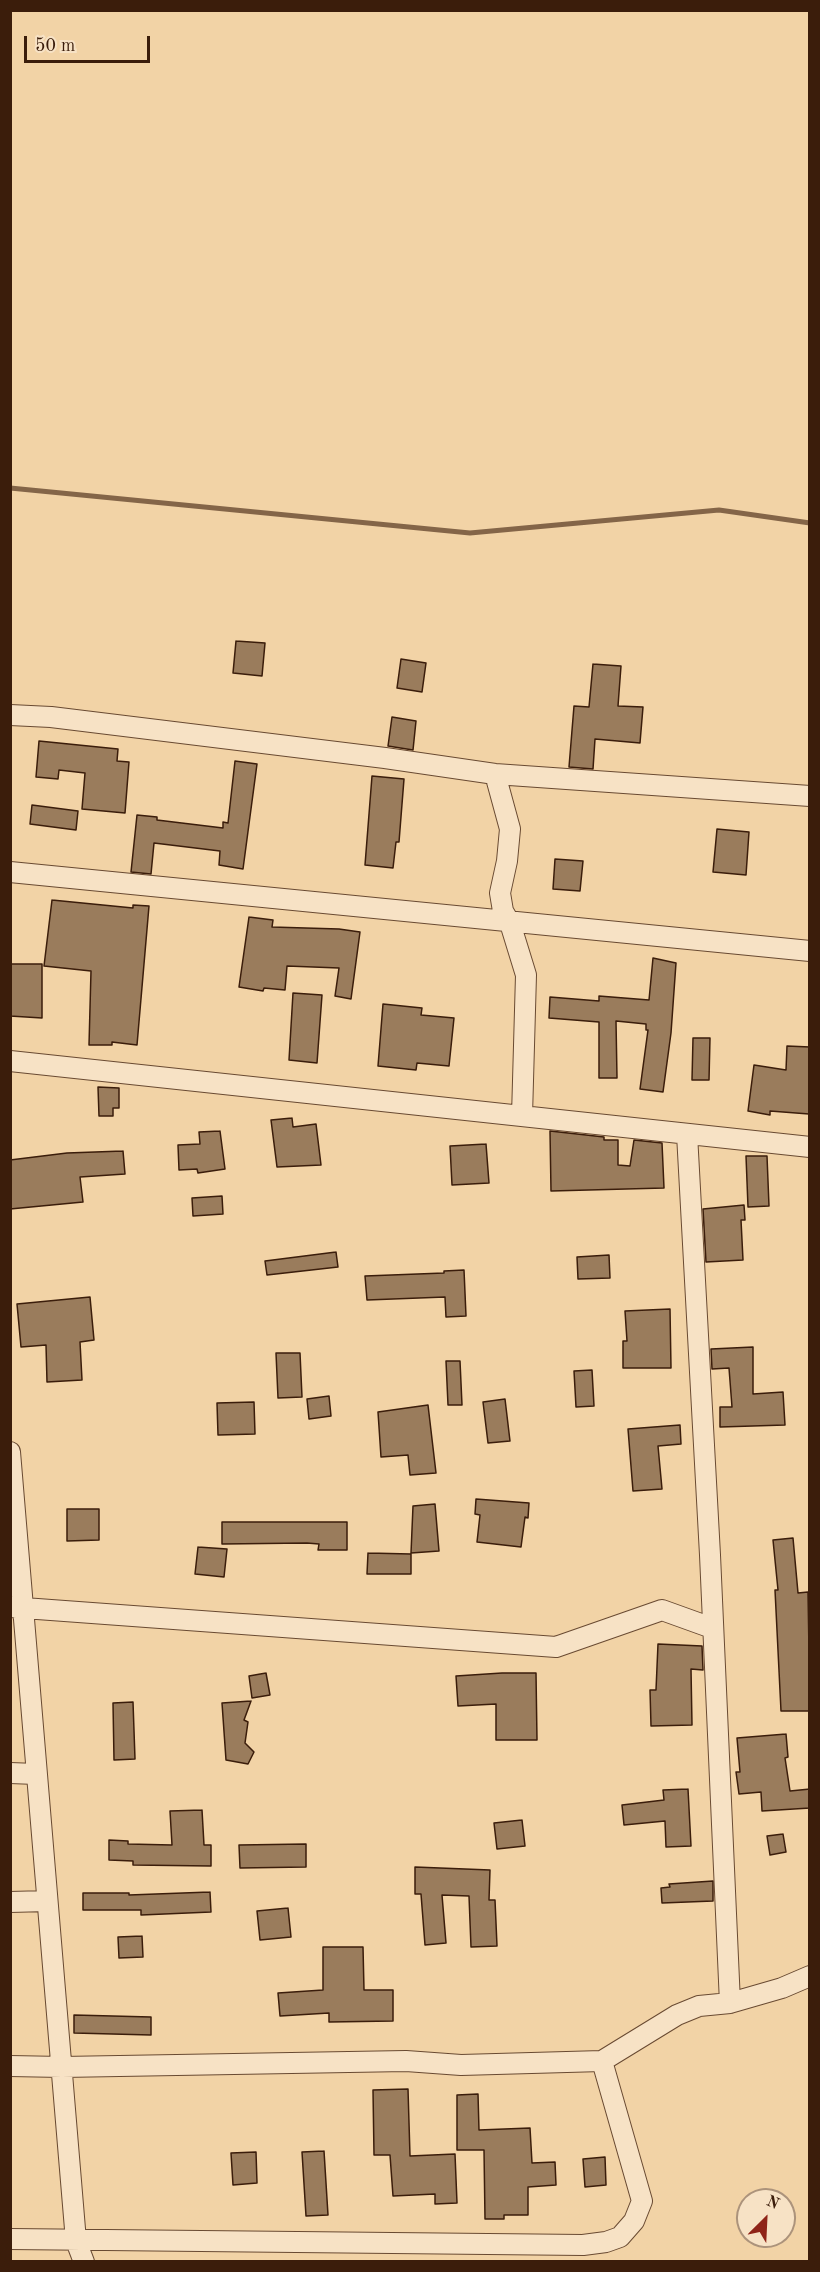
<!DOCTYPE html>
<style>
body{margin:0}
#map{position:relative;width:820px;height:2272px;overflow:hidden;background:#f2d3a6;font-family:"Old Standard TT",serif}
canvas{display:block}
.frame{position:absolute;inset:0;border:12px solid #3b1d0b;pointer-events:none}
.north{position:absolute;left:736px;top:2188px;width:60px;height:60px;box-sizing:border-box;background:#f7e2c5;border:2px solid #ac937b;border-radius:50%;rotate:24deg;font-size:16px;font-weight:700;line-height:24px;text-align:center;color:#3b1d0b}
.north::after{content:'';display:block;margin:auto;width:21px;height:27px;background:#8f2418;clip-path:polygon(50% 0,100% 100%,50% 72%,0 100%)}
.scale{position:absolute;left:24px;top:36px;width:126px;height:27px;box-sizing:border-box;border:3px solid #3b1d0b;border-top:0;padding-left:8px;font-size:18px;line-height:21px;white-space:nowrap;color:#3b1d0b;-webkit-text-stroke:4px #f7e2c5;paint-order:stroke}
</style>
<div id="map">
<canvas width="820" height="2272"></canvas>
<div class="frame"></div>
<div class="north">N</div>
<div class="scale">50 m</div>
</div>
<script>
const context = document.querySelector('canvas').getContext('2d');
context.lineJoin = 'round';
function shape(rows) {
  const path = new Path2D();
  for (const r of rows) {
    path.moveTo(r[0], r[1]);
    for (let i = 2; i < r.length; i += 2) path.lineTo(r[i], r[i + 1]);
  }
  return path;
}
function stroke(path, color, width, dash) {
  context.strokeStyle = color;
  context.lineWidth = width;
  context.lineCap = dash ? 'butt' : 'round';
  context.setLineDash(dash || []);
  context.stroke(path);
}
function fill(path, color) {
  context.fillStyle = color;
  context.fill(path, 'evenodd');
}
stroke(shape([
 [10,488,470,533,719,510,810,523]
]), '#846548', 5);
const building = shape([
 [236,641,265,643,262,676,233,673,236,641],
 [401,659,426,663,422,692,397,688,401,659],
 [593,664,621,666,618,706,643,707,640,743,595,739,593,769,569,767,574,706,589,707,593,664],
 [392,717,416,721,413,750,388,746,392,717],
 [39,741,118,749,117,761,129,762,125,813,82,809,85,773,59,770,58,779,36,777,39,741],
 [235,761,257,764,243,869,219,865,220,851,154,843,151,874,131,872,137,815,157,817,157,820,223,828,223,822,228,823,235,761],
 [372,776,404,779,399,842,396,842,393,868,365,865,372,776],
 [32,805,78,811,76,830,30,824,32,805],
 [717,829,749,832,746,875,713,872,717,829],
 [555,859,583,861,580,891,553,889,555,859],
 [52,900,133,908,133,905,149,906,137,1045,112,1042,112,1045,89,1045,91,971,44,966,52,900],
 [249,917,273,920,272,927,339,929,360,932,351,999,335,996,339,968,287,966,285,990,264,988,263,991,239,987,249,917],
 [653,958,676,963,671,1033,663,1092,640,1089,648,1030,646,1030,646,1024,616,1021,617,1078,599,1078,599,1022,549,1018,550,997,599,1001,599,996,649,1000,653,958],
 [10,964,42,964,42,1018,10,1016,10,964],
 [293,993,322,995,317,1063,289,1060,293,993],
 [383,1004,422,1008,421,1015,454,1018,449,1066,417,1063,416,1070,378,1066,383,1004],
 [693,1038,710,1038,709,1080,692,1080,693,1038],
 [787,1046,810,1047,809,1114,770,1111,770,1115,748,1111,754,1065,786,1070,787,1046],
 [98,1087,119,1088,119,1108,113,1108,113,1116,99,1116,98,1087],
 [292,1118,293,1127,316,1124,321,1165,277,1167,271,1120,292,1118],
 [220,1131,225,1169,198,1173,197,1169,179,1170,178,1145,200,1144,199,1132,220,1131],
 [550,1131,604,1137,604,1140,618,1140,618,1165,630,1166,634,1140,662,1143,664,1188,551,1191,550,1131],
 [486,1144,489,1183,452,1185,450,1146,486,1144],
 [123,1151,125,1174,80,1177,83,1202,10,1209,10,1160,67,1153,123,1151],
 [746,1156,767,1156,769,1206,748,1207,746,1156],
 [222,1196,223,1214,193,1216,192,1198,222,1196],
 [744,1205,745,1220,741,1220,743,1260,706,1262,703,1209,744,1205],
 [336,1252,338,1267,267,1275,265,1261,336,1252],
 [609,1255,610,1278,578,1279,577,1257,609,1255],
 [464,1270,466,1316,446,1317,445,1297,367,1300,365,1276,444,1273,444,1271,464,1270],
 [90,1297,94,1340,80,1342,82,1380,47,1382,46,1345,21,1347,17,1304,90,1297],
 [670,1309,671,1368,623,1368,623,1341,627,1341,625,1311,670,1309],
 [753,1347,753,1394,783,1392,785,1425,720,1427,720,1407,732,1407,729,1368,712,1369,711,1349,753,1347],
 [276,1353,300,1353,302,1397,278,1398,276,1353],
 [446,1361,460,1361,462,1405,448,1405,446,1361],
 [592,1370,594,1406,576,1407,574,1371,592,1370],
 [329,1396,331,1416,309,1419,307,1399,329,1396],
 [505,1399,510,1441,488,1443,483,1402,505,1399],
 [254,1402,255,1434,218,1435,217,1403,254,1402],
 [428,1405,436,1473,410,1475,408,1455,381,1457,378,1412,428,1405],
 [680,1425,681,1444,658,1446,662,1489,633,1491,628,1429,680,1425],
 [476,1499,529,1503,528,1518,525,1517,521,1547,477,1542,480,1515,475,1514,476,1499],
 [435,1504,439,1551,411,1553,413,1506,435,1504],
 [67,1509,99,1509,99,1540,67,1541,67,1509],
 [222,1522,347,1522,347,1550,318,1550,319,1544,307,1543,222,1544,222,1522],
 [793,1538,798,1593,808,1592,810,1711,781,1711,775,1590,778,1590,773,1540,793,1538],
 [198,1547,227,1549,224,1577,195,1574,198,1547],
 [368,1553,411,1554,411,1574,367,1574,368,1553],
 [658,1644,702,1646,703,1670,691,1669,692,1725,651,1726,650,1690,656,1690,658,1644],
 [266,1673,270,1695,252,1698,249,1676,266,1673],
 [502,1673,536,1673,537,1740,496,1740,496,1704,458,1706,456,1676,502,1673],
 [251,1701,244,1720,248,1722,245,1743,254,1752,248,1764,226,1760,222,1703,251,1701],
 [133,1702,135,1759,114,1760,113,1703,133,1702],
 [786,1734,788,1757,785,1758,790,1791,810,1789,810,1808,762,1811,761,1792,739,1794,736,1772,740,1772,737,1738,786,1734],
 [688,1789,691,1846,666,1847,665,1821,624,1825,622,1805,664,1800,663,1790,688,1789],
 [202,1810,204,1845,211,1845,211,1866,133,1865,133,1861,109,1860,109,1840,128,1841,128,1844,172,1845,170,1811,202,1810],
 [522,1820,525,1846,497,1849,494,1823,522,1820],
 [783,1834,786,1852,770,1855,767,1836,783,1834],
 [306,1844,306,1867,240,1868,239,1845,306,1844],
 [415,1867,490,1870,489,1900,495,1900,497,1946,471,1947,469,1896,442,1895,446,1943,425,1945,421,1894,415,1894,415,1867],
 [713,1881,713,1901,662,1903,661,1888,670,1887,669,1884,713,1881],
 [210,1892,211,1912,141,1915,141,1910,83,1910,83,1893,129,1893,129,1895,210,1892],
 [288,1908,291,1937,260,1940,257,1911,288,1908],
 [142,1936,143,1957,119,1958,118,1937,142,1936],
 [323,1947,363,1947,364,1990,393,1990,393,2021,329,2022,329,2013,280,2016,278,1993,323,1990,323,1947],
 [74,2015,151,2017,151,2035,74,2033,74,2015],
 [408,2089,410,2156,455,2154,457,2203,435,2204,435,2194,393,2196,390,2155,374,2155,373,2090,408,2089],
 [478,2094,479,2130,530,2128,532,2163,555,2162,556,2185,528,2187,528,2215,504,2215,504,2219,485,2219,484,2150,457,2150,457,2095,478,2094],
 [324,2151,328,2215,306,2216,302,2152,324,2151],
 [256,2152,257,2183,233,2185,231,2153,256,2152],
 [605,2157,606,2185,585,2187,583,2159,605,2157]
]);
fill(building, '#9a7c5c');
stroke(building, '#3b1d0b', 1.5);
const minor = shape([
 [10,715,51,717,385,758,495,774,810,796],
 [495,774,510,829,507,861,500,893,503,911,510,923,526,975,522,1116],
 [10,872,810,951],
 [10,1061,810,1147],
 [687,1134,710,1555,730,2003],
 [10,1452,76,2241,84,2262],
 [10,1607,556,1647,662,1610,712,1628],
 [10,1773,36,1774],
 [10,1902,47,1901],
 [10,2066,62,2067,406,2061,461,2065,602,2061,677,2015,699,2006,730,2003,782,1988,810,1976],
 [10,2239,583,2245,606,2242,620,2237,634,2221,642,2201,602,2061]
]);
stroke(minor, '#694a32', 22);
stroke(minor, '#f7e2c5', 20);
</script>
